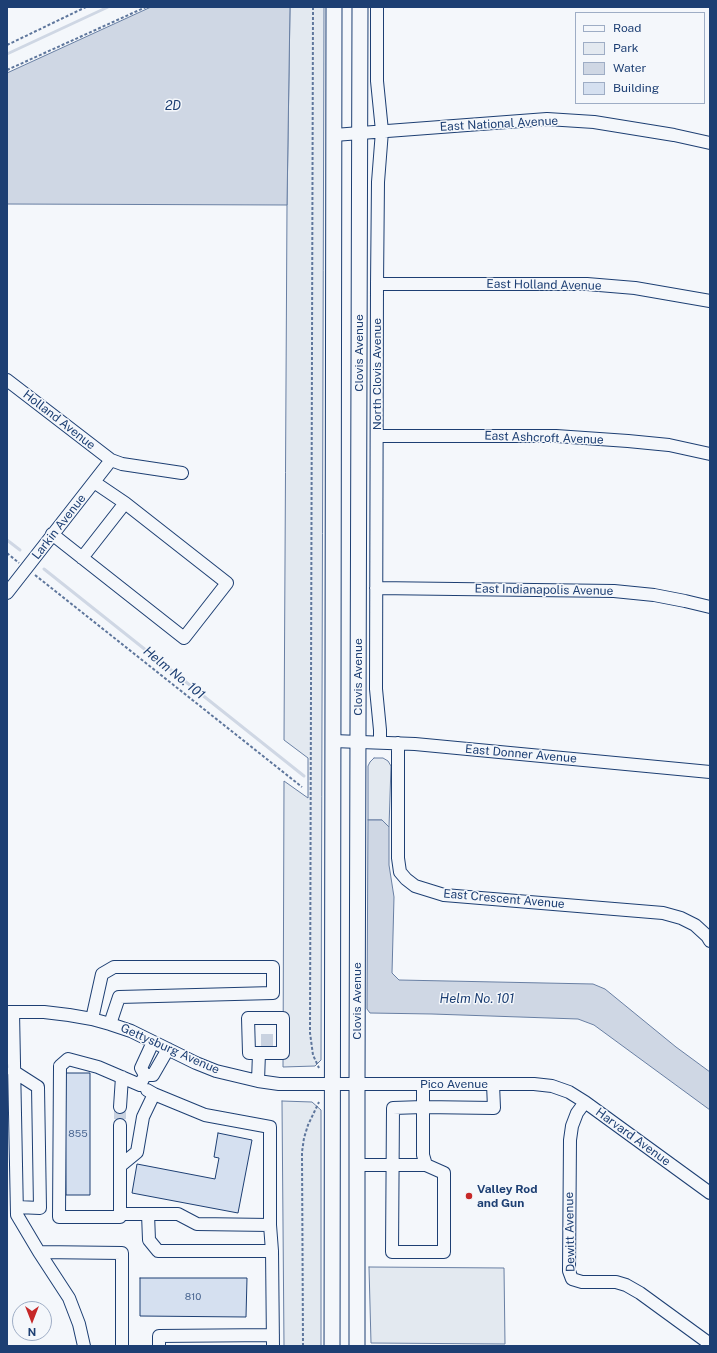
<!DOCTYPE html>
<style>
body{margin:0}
#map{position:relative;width:717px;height:1353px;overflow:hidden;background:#f4f7fb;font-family:"Public Sans",sans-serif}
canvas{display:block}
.frame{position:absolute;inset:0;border:8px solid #1d3f73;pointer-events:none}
.legend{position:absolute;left:575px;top:12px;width:130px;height:92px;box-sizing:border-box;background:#f4f7fb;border:1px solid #9eadc5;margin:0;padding:5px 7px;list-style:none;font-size:12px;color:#1d3f73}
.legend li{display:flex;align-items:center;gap:8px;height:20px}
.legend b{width:20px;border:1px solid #9eadc5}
.north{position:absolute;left:12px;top:1301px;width:40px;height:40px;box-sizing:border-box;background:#f4f7fb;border:1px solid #9eadc5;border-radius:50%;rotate:180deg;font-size:11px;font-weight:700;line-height:16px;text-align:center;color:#1d3f73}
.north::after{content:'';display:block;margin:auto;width:14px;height:18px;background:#c62828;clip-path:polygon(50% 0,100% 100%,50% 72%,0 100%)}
</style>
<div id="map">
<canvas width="717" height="1353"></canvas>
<div class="frame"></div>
<ul class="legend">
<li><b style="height:5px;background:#f4f7fb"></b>Road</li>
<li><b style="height:11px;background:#e3e9f0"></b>Park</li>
<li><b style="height:11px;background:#cfd7e4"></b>Water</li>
<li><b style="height:11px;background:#d5e0f0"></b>Building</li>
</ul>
<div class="north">N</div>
</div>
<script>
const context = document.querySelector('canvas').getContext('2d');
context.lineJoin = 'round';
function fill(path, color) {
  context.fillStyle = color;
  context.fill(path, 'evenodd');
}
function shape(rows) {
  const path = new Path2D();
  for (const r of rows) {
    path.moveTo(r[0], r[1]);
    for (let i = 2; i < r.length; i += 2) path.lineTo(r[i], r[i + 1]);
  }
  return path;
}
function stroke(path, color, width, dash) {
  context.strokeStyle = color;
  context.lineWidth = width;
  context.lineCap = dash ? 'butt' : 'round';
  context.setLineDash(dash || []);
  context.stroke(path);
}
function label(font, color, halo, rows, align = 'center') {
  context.font = font + ' "Public Sans",sans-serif';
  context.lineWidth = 3;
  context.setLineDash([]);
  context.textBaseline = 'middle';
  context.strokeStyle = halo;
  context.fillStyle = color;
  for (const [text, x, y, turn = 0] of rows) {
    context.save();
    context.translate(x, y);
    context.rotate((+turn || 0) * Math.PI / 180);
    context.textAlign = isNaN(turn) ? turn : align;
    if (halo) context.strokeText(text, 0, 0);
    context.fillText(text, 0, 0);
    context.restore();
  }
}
const green = shape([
 [290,7,324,7,321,1060,315,1066,283,1067,284,781,308,798,308,758,284,740,287,205,290,7],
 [374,758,383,758,388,761,391,766,389,827,382,820,368,820,368,766,370,762,374,758],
 [282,1101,312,1102,321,1110,321,1346,284,1346,282,1101],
 [369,1267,504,1268,505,1344,371,1343,369,1267]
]);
fill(green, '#e3e9f0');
stroke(green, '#687fa3', 1);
const water = shape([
 [151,7,290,7,287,205,7,204,7,73,151,7],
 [368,820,382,820,389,827,389,865,394,897,392,973,399,980,593,984,605,989,676,1047,710,1072,710,1110,594,1025,578,1019,432,1014,370,1013,367,1009,368,820]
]);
fill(water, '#cfd7e4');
stroke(water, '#687fa3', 1);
stroke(shape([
 [7,54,108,7],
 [7,540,20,550],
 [44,569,304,776]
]), '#cfd7e4', 3);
const building = shape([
 [65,1073,90,1073,90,1195,66,1195,65,1073],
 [218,1133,252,1140,238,1213,132,1193,137,1164,215,1179,219,1158,214,1157,218,1133],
 [140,1278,247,1278,246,1317,140,1316,140,1278]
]);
fill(building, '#d5e0f0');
stroke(building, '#1d3f73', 1);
stroke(shape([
 [267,1046,267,1029],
 [120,1107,120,1125]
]), '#c9d2e0', 12, [12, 6]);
const minor = shape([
 [377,7,377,81,382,131,378,182,377,284,376,689,380,730,380,742],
 [334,135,547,119,594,122,674,135,710,143],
 [377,284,587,284,635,288,710,301],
 [7,380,111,460,122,464,182,473],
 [377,436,556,436,628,441,669,445,710,454],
 [52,534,184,638,227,583,125,503,94,482],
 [82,558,125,503],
 [376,588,614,591,654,595,685,601,710,607],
 [7,593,111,460],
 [333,741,415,744,710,772],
 [398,743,398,858,400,872,406,879,415,886,444,895,663,913,681,918,695,925,707,936,710,941],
 [7,1012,44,1012,69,1015,92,1019,110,1024,131,1031,196,1063,216,1071,258,1081,279,1084,534,1084,552,1086,569,1092,585,1102,710,1193],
 [13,1012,17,1215,39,1252,122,1253,122,1346],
 [92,1019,102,974,114,967,273,967,273,993,119,997,110,1024],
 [13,1071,38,1087,40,1208,17,1207],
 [145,1075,153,1075,168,1049],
 [145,1075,141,1068,153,1042],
 [258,1081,259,1053,249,1053,248,1018,283,1018,283,1053,259,1053],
 [423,1084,423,1155,426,1165,444,1173,444,1252,392,1252,393,1108,423,1107,494,1108,493,1084],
 [585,1102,577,1113,572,1126,570,1140,569,1271,572,1279,582,1282,616,1282,626,1285,640,1293,710,1344],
 [120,1107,122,1077],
 [120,1125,120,1217,59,1217,60,1066,68,1059,98,1067,140,1085,145,1075],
 [357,1165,426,1165],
 [120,1166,137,1152,143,1117,154,1094,147,1090],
 [120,1214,178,1214,197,1224,270,1225,270,1127,205,1115,154,1094],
 [148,1214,149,1240,158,1251,272,1251,273,1346],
 [270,1225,272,1251],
 [39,1252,69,1298,79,1324,84,1346],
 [159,1346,159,1336,273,1335]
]);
const major = shape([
 [332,1346,334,7],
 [357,1346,357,1084,360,7]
]);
stroke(minor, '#1d3f73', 14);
stroke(major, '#1d3f73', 17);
stroke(shape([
 [313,7,310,1033,313,1055,319,1068],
 [7,45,86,7],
 [7,70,146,7],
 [7,553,19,563],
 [35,575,302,787],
 [303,1346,302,1152,304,1138,308,1125,319,1102]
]), '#5e769c', 2, [3, 2]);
stroke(minor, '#f4f7fb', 12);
stroke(major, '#f4f7fb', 15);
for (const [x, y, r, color] of [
 [469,1196,4,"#c62828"]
]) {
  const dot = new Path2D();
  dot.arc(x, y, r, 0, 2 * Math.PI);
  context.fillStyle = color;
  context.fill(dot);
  stroke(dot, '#f4f7fb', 1.5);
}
label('10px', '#4b6792', null, [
 ["855",78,1134],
 ["810",193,1297]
]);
label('12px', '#1d3f73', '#f4f7fb', [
 ["East National Avenue",499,124,-3],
 ["East Holland Avenue",544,285,1],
 ["Clovis Avenue",359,353,-90],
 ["North Clovis Avenue",377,374,-90],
 ["Holland Avenue",59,420,38],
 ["East Ashcroft Avenue",544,438,2],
 ["Larkin Avenue",59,527,-52],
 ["East Indianapolis Avenue",544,590,1],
 ["Clovis Avenue",358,677,-90],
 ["East Donner Avenue",521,754,5],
 ["East Crescent Avenue",504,899,5],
 ["Clovis Avenue",357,1001,-90],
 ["Gettysburg Avenue",170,1049,24],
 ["Pico Avenue",454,1084],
 ["Harvard Avenue",633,1137,36],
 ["Dewitt Avenue",570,1232,-91]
]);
label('bold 12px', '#1d3f73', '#f4f7fb', [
 ["Valley Rod",477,1189],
 ["and Gun",477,1203]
], 'left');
label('italic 13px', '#1d3f73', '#f4f7fb', [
 ["2D",173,106],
 ["Helm No. 101",174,673,39],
 ["Helm No. 101",477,999]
]);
</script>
